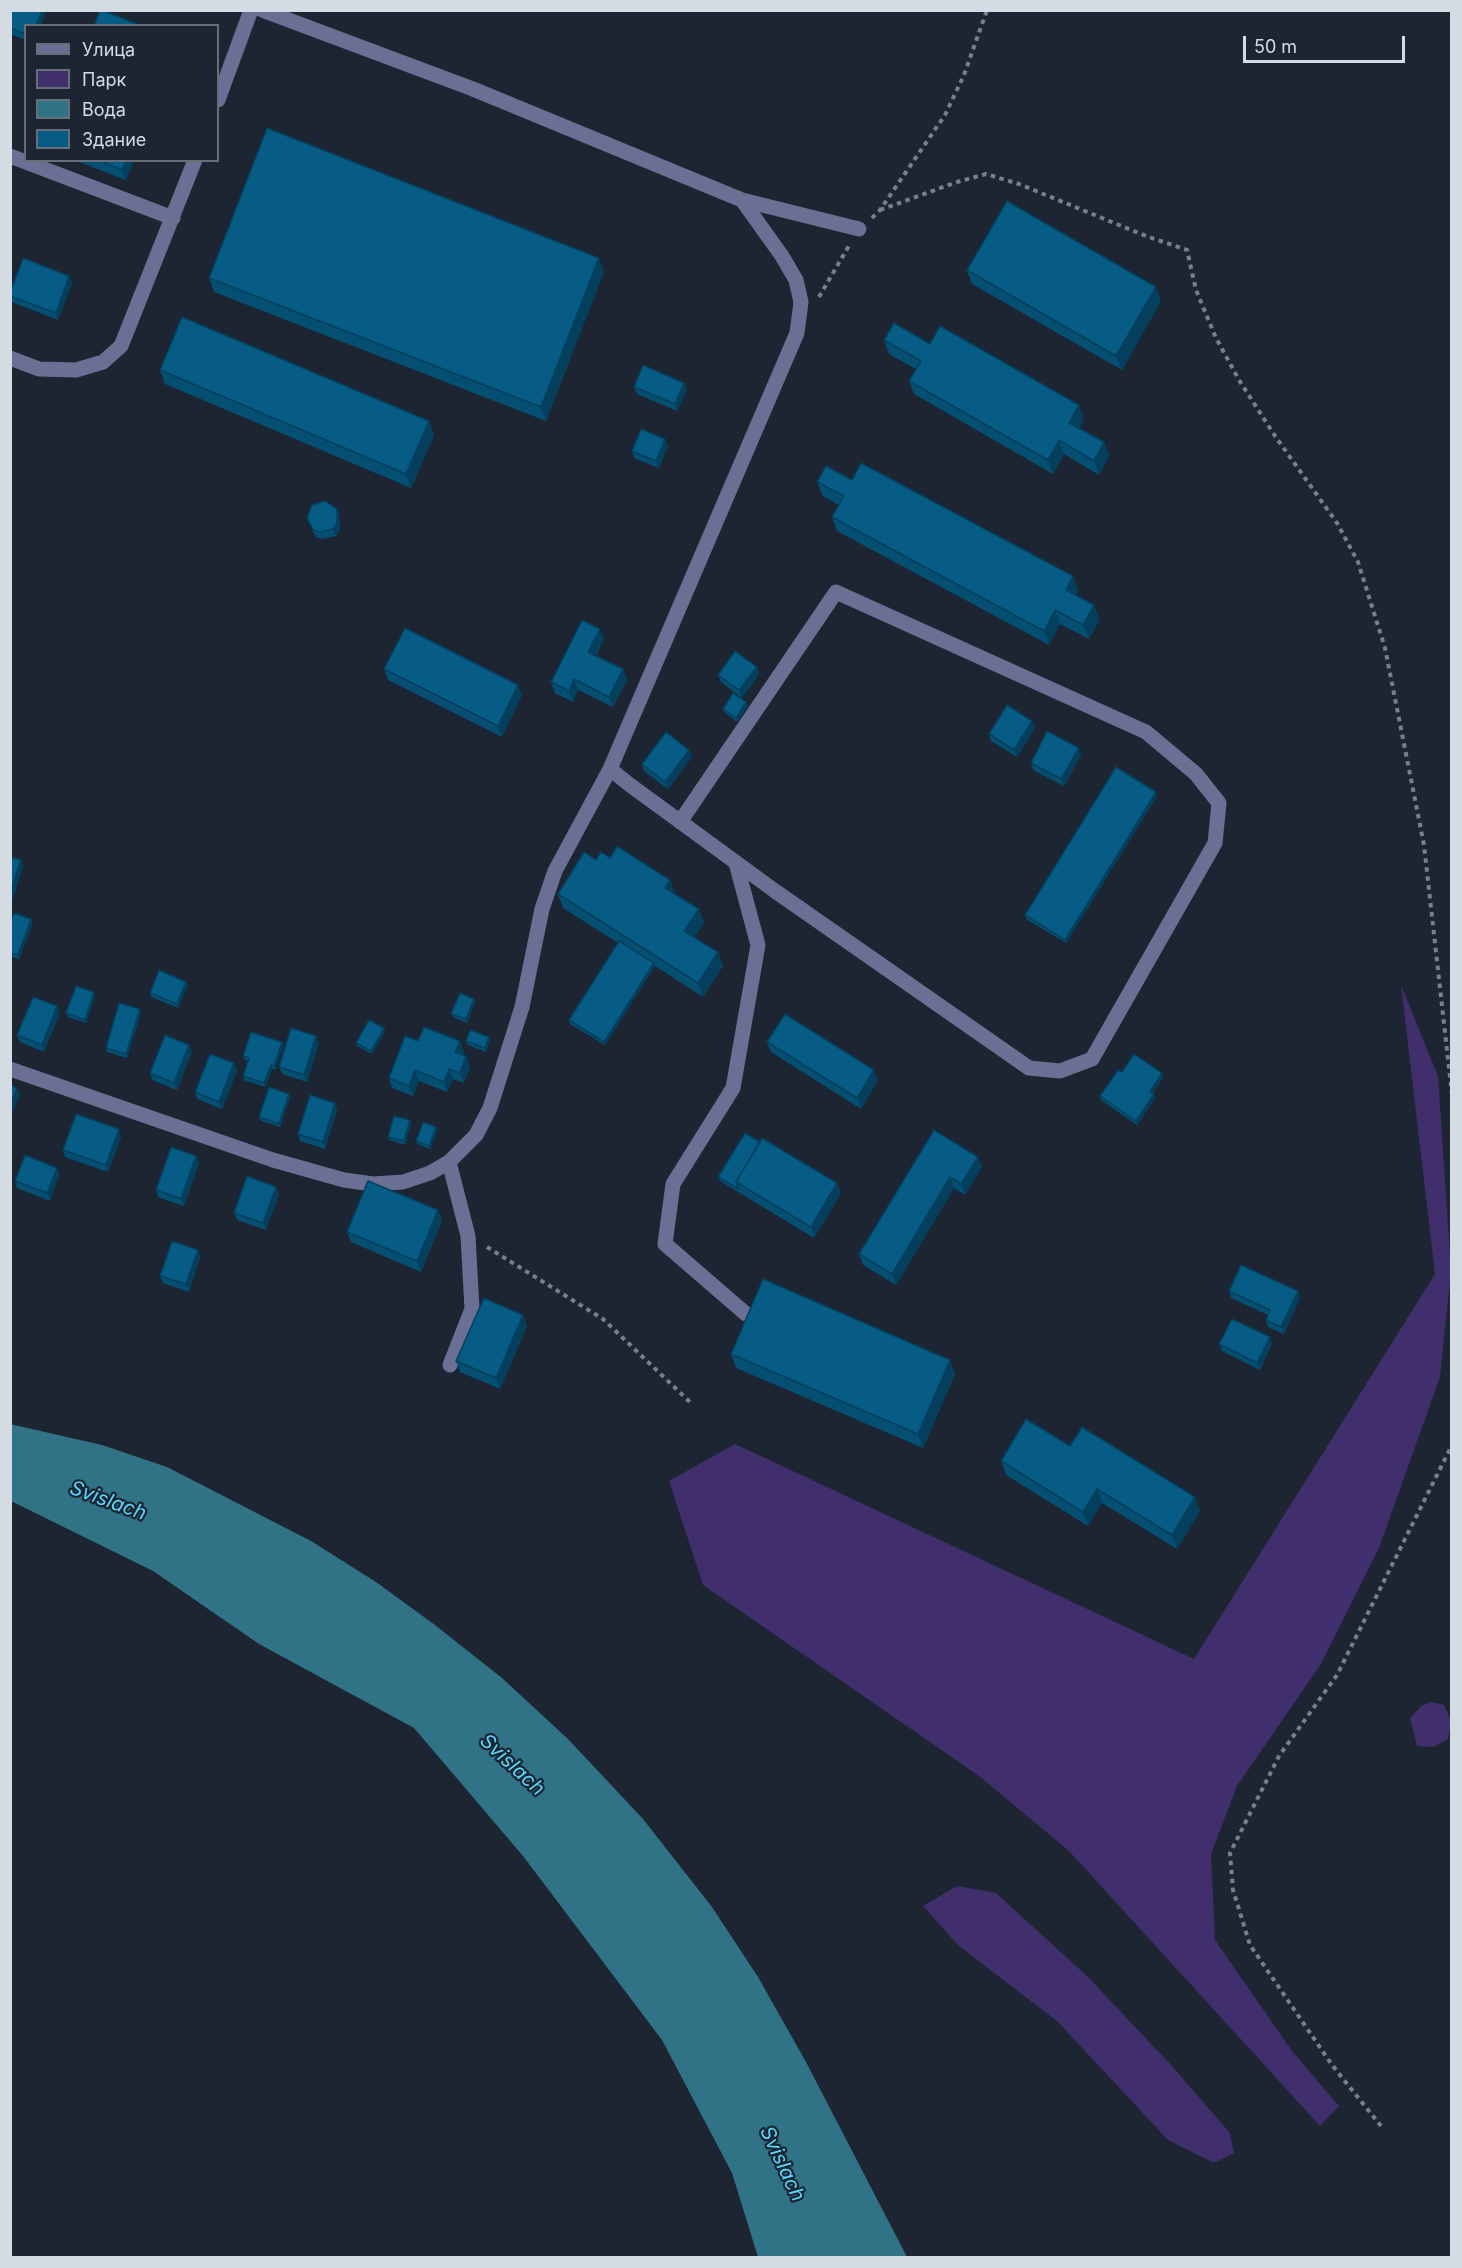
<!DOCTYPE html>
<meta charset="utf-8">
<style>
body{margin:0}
#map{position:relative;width:1462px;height:2268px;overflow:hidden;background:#1c2531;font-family:Inter,sans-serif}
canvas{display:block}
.frame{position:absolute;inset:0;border:12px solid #d4dbe3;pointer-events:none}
.legend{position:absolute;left:24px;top:24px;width:195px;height:138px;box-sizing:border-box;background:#1c2531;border:2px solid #666e78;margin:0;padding:8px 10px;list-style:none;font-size:18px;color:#d4dbe3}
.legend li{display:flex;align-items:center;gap:12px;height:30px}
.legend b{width:30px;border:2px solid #666e78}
.scale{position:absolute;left:1243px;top:36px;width:162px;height:27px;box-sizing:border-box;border:3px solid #d4dbe3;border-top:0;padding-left:8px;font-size:18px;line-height:21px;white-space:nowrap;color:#d4dbe3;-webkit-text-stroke:4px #1c2531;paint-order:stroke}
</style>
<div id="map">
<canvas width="1462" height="2268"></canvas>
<div class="frame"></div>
<ul class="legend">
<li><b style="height:8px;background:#697093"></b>Улица</li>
<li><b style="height:16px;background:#412f6d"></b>Парк</li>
<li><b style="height:16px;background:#307387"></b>Вода</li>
<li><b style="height:16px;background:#065c85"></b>Здание</li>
</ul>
<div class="scale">50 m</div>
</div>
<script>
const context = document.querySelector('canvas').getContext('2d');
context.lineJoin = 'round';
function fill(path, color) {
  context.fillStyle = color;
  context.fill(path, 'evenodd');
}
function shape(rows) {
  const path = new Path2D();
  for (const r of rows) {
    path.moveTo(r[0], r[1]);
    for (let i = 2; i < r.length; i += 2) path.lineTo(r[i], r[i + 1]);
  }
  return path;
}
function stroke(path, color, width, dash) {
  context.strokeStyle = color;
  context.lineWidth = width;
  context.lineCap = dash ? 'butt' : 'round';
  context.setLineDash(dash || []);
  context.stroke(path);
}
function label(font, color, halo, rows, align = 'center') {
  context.font = font + ' Inter,sans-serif';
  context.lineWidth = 4.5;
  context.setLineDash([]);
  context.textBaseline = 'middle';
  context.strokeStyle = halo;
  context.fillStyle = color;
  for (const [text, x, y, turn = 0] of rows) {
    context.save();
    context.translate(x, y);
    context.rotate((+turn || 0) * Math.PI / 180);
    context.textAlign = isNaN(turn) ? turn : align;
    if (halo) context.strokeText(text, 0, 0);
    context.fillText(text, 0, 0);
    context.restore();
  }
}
fill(shape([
 [1401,985,1438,1076,1451,1270,1440,1377,1379,1548,1321,1664,1237,1786,1211,1854,1215,1940,1292,2051,1339,2106,1320,2126,1069,1851,979,1776,703,1585,669,1481,735,1444,1194,1659,1435,1274],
 [1431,1702,1444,1705,1451,1721,1448,1739,1434,1747,1417,1746,1410,1718,1421,1706],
 [957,1886,996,1893,1087,1976,1171,2065,1230,2133,1234,2153,1214,2163,1168,2140,1057,2021,959,1946,923,1906]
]), '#412f6d');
fill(shape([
 [10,1424,102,1445,167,1467,311,1541,376,1582,435,1625,502,1678,568,1739,643,1819,712,1907,758,1977,806,2062,907,2257,758,2257,732,2173,662,2040,523,1856,414,1728,259,1644,153,1571,11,1501]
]), '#307387');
stroke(shape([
 [880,210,957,182,986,174,1019,184,1146,236,1187,250,1196,290,1216,338,1239,380,1275,436,1337,523,1358,562,1385,648,1424,845,1452,1095],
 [872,218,880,210,945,115,964,75,987,10],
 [819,297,850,244],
 [487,1247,603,1319,692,1404],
 [1381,2126,1332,2065,1250,1945,1233,1890,1230,1853,1279,1756,1337,1675,1452,1445]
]), '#78808a', 4, [4.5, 4.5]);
stroke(shape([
 [218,100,251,10],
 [10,156,173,218],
 [742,200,859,229],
 [10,358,39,369,76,370,103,362,121,346,195,160],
 [610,769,630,785,775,891,1029,1068,1060,1071,1092,1059,1215,843,1219,803,1196,774,1146,732,836,592,680,822],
 [736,863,758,945,733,1088,673,1184,665,1244,746,1314],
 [10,1069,273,1160,344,1180,373,1184,403,1182,430,1173,449,1162,476,1135,490,1108,522,1007,542,909,555,871,610,769,797,333,801,302,796,280,782,256,742,200,473,89,262,10],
 [449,1162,468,1236,472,1309,450,1365]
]), '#697093', 15);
fill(shape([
 [10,10,26,26,26,40,10,34],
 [74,160,134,160,126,180],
 [599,258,604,272,546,421,214,292,209,278],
 [967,270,1161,301,1122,370,972,284],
 [69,276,72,283,58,320,12,302,10,298,10,293],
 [884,340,930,344,1084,419,1079,428,1104,442,1109,456,1099,475,1064,454,1053,474,914,394,909,381,916,369,889,354],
 [160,370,429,421,434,435,411,488,165,384],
 [684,383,687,390,677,411,637,394,634,387],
 [665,439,668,446,659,468,634,458,632,451],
 [852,480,1073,576,1078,590,1076,595,1100,619,1089,639,1060,624,1049,645,837,531,832,517,839,505,823,496,817,482],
 [337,509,339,516,340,530,336,536,322,539,316,537,307,518],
 [604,639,596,656,623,669,627,680,613,707,578,690,573,702,555,693,551,682],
 [757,667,759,674,742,698,721,682,718,675],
 [384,669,522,695,502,737,388,680],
 [746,702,748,706,737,722,724,712,723,709],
 [1032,721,1035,728,1017,757,991,741,989,734],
 [1079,748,1081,755,1064,786,1033,770,1031,763],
 [689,750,692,757,668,789,644,771,642,764],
 [1157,796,1066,943,1026,919,1025,915],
 [610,858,670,880,675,894,699,909,704,923,694,937,723,966,703,997,655,966,605,1045,570,1024,569,1020,618,943,563,908,558,894,596,860],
 [10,922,33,922,19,959,10,956],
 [188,985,178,1008,151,997,150,993],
 [94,992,95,995,86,1023,68,1017,66,1013],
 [475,1002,467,1023,453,1017,451,1014],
 [60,1013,44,1052,20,1042,17,1035],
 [141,1013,127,1058,107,1052,106,1048],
 [385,1031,372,1054,357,1046,356,1043],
 [489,1037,490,1040,486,1052,468,1045,466,1041],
 [418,1041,460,1041,464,1052,462,1055,466,1056,470,1067,464,1083,453,1079,447,1092,419,1081,413,1096,392,1088,389,1078],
 [767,1042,878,1080,861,1109,771,1052],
 [319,1043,307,1082,282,1074,279,1067],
 [283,1046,275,1070,272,1069,265,1087,244,1080,243,1076,248,1061,245,1060,243,1056],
 [192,1052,177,1090,152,1080,150,1073],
 [234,1063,237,1071,222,1109,197,1099,195,1092],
 [1122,1072,1163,1077,1153,1093,1155,1098,1137,1125,1101,1100,1100,1096],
 [289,1094,290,1097,280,1127,261,1121,259,1117],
 [335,1103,337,1110,325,1149,300,1141,298,1134],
 [411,1124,405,1145,389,1140,388,1137],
 [436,1127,437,1131,430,1149,417,1144,416,1141],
 [119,1129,121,1137,108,1172,65,1157,63,1150],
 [934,1130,978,1157,982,1167,965,1195,954,1188,896,1285,863,1265,859,1254],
 [760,1142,837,1183,841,1193,814,1238,720,1181,718,1177],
 [196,1156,199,1163,184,1206,158,1197,156,1190],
 [59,1175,50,1201,17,1188,15,1181],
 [279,1194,266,1230,237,1220,234,1213],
 [442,1220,421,1272,351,1242,347,1232],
 [198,1250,200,1257,189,1292,163,1283,160,1276],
 [1229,1291,1300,1298,1284,1334,1268,1327,1266,1320,1268,1315,1231,1298],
 [523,1315,527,1326,500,1389,460,1372,456,1361],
 [1270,1337,1272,1344,1260,1370,1222,1351,1219,1344],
 [731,1354,950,1360,955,1374,923,1448,736,1368],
 [1070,1446,1200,1511,1177,1549,1102,1503,1088,1526,1006,1475,1001,1461]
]), '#054f72');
fill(shape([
 [42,10,47,10,41,26,36,26],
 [126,160,134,160,126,180,122,170],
 [599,258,604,272,546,421,541,407],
 [69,276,72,283,58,320,56,313],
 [1156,287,1161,301,1122,370,1116,356],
 [684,383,687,390,677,411,675,404],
 [1079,405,1084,419,1074,437,1069,423],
 [429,421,434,435,411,488,406,474],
 [665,439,668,446,659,468,656,461],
 [1059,440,1064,454,1053,474,1048,460],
 [1104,442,1109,456,1099,475,1094,461],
 [337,509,339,516,340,530,336,536,333,529],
 [1073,576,1078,590,1071,604,1066,590],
 [1094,605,1100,619,1089,639,1083,625],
 [1055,610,1060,624,1049,645,1044,631],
 [600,629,604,639,592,662,588,652],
 [757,667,759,674,742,698,739,690],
 [623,669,627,680,613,707,609,697],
 [574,679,578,690,573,702,569,691],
 [518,685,522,695,502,737,498,726],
 [746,702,748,706,737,722,736,718],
 [1032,721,1035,728,1017,757,1014,750],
 [1079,748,1081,755,1064,786,1061,779],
 [689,750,692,757,668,789,665,782],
 [1156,792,1157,796,1066,943,1065,940],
 [21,860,23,867,10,908,10,892],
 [670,880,675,893,670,902,665,888],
 [699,909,704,923,689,945,684,931],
 [31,919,33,922,19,959,18,955],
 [718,952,723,966,703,997,698,983],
 [654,963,655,966,605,1045,604,1042],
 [186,982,188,985,178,1008,177,1004],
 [94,992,95,995,86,1023,85,1020],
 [474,999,475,1002,467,1023,466,1019],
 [57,1006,60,1013,44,1052,42,1045],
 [140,1009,141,1013,127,1058,126,1054],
 [384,1028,385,1031,372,1054,371,1051],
 [316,1036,319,1043,307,1082,304,1075],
 [489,1037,490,1040,486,1052,485,1048],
 [460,1041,464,1052,459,1063,455,1052],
 [282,1042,283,1046,275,1070,274,1066],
 [189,1045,192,1052,177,1090,174,1083],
 [466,1056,470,1067,464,1083,460,1073],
 [234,1063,237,1071,222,1109,219,1102],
 [271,1065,272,1069,265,1087,264,1083],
 [449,1069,453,1079,447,1092,444,1082],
 [415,1070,419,1081,413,1096,409,1086],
 [874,1070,878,1080,861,1109,857,1098],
 [1162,1073,1163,1077,1151,1095,1150,1092],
 [17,1088,20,1095,10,1119,10,1105],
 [289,1094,290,1097,280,1127,279,1124],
 [1154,1094,1155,1098,1137,1125,1136,1121],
 [335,1103,337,1110,325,1149,323,1142],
 [410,1120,411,1124,405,1145,404,1141],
 [436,1127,437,1131,430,1149,429,1146],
 [119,1129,121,1137,108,1172,106,1165],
 [196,1156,199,1163,184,1206,181,1199],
 [978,1157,982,1167,965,1195,961,1184],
 [57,1168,59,1175,50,1201,47,1193],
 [950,1177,954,1188,896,1285,892,1274],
 [837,1183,841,1193,814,1238,811,1227],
 [276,1187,279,1194,266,1230,263,1223],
 [438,1210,442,1220,421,1272,417,1261],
 [198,1250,200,1257,189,1292,186,1284],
 [1298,1291,1300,1298,1284,1334,1281,1327],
 [523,1315,527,1326,500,1389,496,1378],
 [1270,1337,1272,1344,1260,1370,1257,1363],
 [950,1360,955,1374,923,1448,918,1434],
 [1097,1489,1102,1503,1088,1526,1083,1512],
 [1195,1497,1200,1511,1177,1549,1172,1535]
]), '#04405d');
const building = shape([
 [10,10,42,10,36,26,26,26,26,34,10,28,10,10],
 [100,10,102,10,142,26,94,26,100,10],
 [267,128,599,258,541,407,209,278,267,128],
 [98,160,126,160,122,170,98,160],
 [1007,201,1156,287,1116,356,967,270,1007,201],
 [23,258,69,276,56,313,10,296,10,293,23,258],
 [182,317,429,421,406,474,160,370,182,317],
 [894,323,930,344,940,326,1079,405,1069,423,1104,442,1094,461,1059,440,1048,460,909,381,921,361,884,340,894,323],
 [643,365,684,383,675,404,634,387,643,365],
 [641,429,665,439,656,461,632,451,641,429],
 [861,463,1073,576,1066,590,1094,605,1083,625,1055,610,1044,631,832,517,844,496,817,482,826,466,852,480,861,463],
 [325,501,337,509,337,523,333,529,320,532,313,530,307,518,312,505,325,501],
 [582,620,600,629,588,652,623,669,609,697,574,679,569,691,551,682,582,620],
 [405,628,518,685,498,726,384,669,405,628],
 [735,651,757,667,739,690,718,675,735,651],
 [733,693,746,702,736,718,723,709,733,693],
 [1007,705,1032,721,1014,750,989,734,1007,705],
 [1047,731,1079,748,1061,779,1031,763,1047,731],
 [666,732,689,750,665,782,642,764,666,732],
 [1116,767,1156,792,1065,940,1025,915,1116,767],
 [617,846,670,880,665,888,699,909,684,931,718,952,698,983,558,894,584,852,596,860,601,852,610,858,617,846],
 [10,857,21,860,10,892,10,857],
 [14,913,31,919,18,955,10,953,10,922,14,913],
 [619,941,654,963,604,1042,569,1020,619,941],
 [159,970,186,982,177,1004,150,993,159,970],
 [76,986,94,992,85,1020,66,1013,76,986],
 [460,993,474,999,466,1019,451,1014,460,993],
 [33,997,57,1006,42,1045,17,1035,33,997],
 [119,1003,140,1009,126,1054,106,1048,119,1003],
 [785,1014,874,1070,857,1098,767,1042,785,1014],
 [369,1020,384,1028,371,1051,356,1043,369,1020],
 [424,1027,460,1041,455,1052,466,1056,460,1073,449,1069,444,1082,415,1070,409,1086,389,1078,405,1036,418,1041,424,1027],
 [291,1028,316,1036,304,1075,279,1067,291,1028],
 [470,1030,489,1037,485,1048,466,1041,470,1030],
 [251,1032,282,1042,274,1066,271,1065,264,1083,243,1076,249,1058,243,1056,251,1032],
 [165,1035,189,1045,174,1083,150,1073,165,1035],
 [210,1054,234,1063,219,1102,195,1092,210,1054],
 [1134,1054,1162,1073,1150,1092,1154,1094,1136,1121,1100,1096,1118,1070,1122,1072,1134,1054],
 [10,1085,17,1088,10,1105,10,1085],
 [269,1087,289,1094,279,1124,259,1117,269,1087],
 [310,1095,335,1103,323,1142,298,1134,310,1095],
 [76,1114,119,1129,106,1165,63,1150,76,1114],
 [394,1116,410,1120,404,1141,388,1137,394,1116],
 [423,1122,436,1127,429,1146,416,1141,423,1122],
 [934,1130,978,1157,961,1184,950,1177,892,1274,859,1254,934,1130],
 [745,1133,760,1142,736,1182,738,1189,718,1177,745,1133],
 [762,1138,837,1183,811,1227,736,1182,762,1138],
 [171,1147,196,1156,181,1199,156,1190,171,1147],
 [25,1155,57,1168,47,1193,15,1181,25,1155],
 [247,1176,276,1187,263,1223,234,1213,247,1176],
 [368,1181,438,1210,417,1261,347,1232,368,1181],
 [172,1241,198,1250,186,1284,160,1276,172,1241],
 [1241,1265,1298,1291,1281,1327,1266,1320,1270,1310,1229,1291,1241,1265],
 [763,1279,950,1360,918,1434,731,1354,763,1279],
 [484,1298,523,1315,496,1378,456,1361,484,1298],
 [1232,1319,1270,1337,1257,1363,1219,1344,1232,1319],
 [1026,1419,1070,1446,1082,1427,1195,1497,1172,1535,1097,1489,1083,1512,1001,1461,1026,1419]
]);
fill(building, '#065c85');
stroke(building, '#04405d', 1.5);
label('italic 20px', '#56d7fb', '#1c2531', [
 ["Svislach",108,1501,20],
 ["Svislach",512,1765,43],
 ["Svislach",782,2164,65]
]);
</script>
